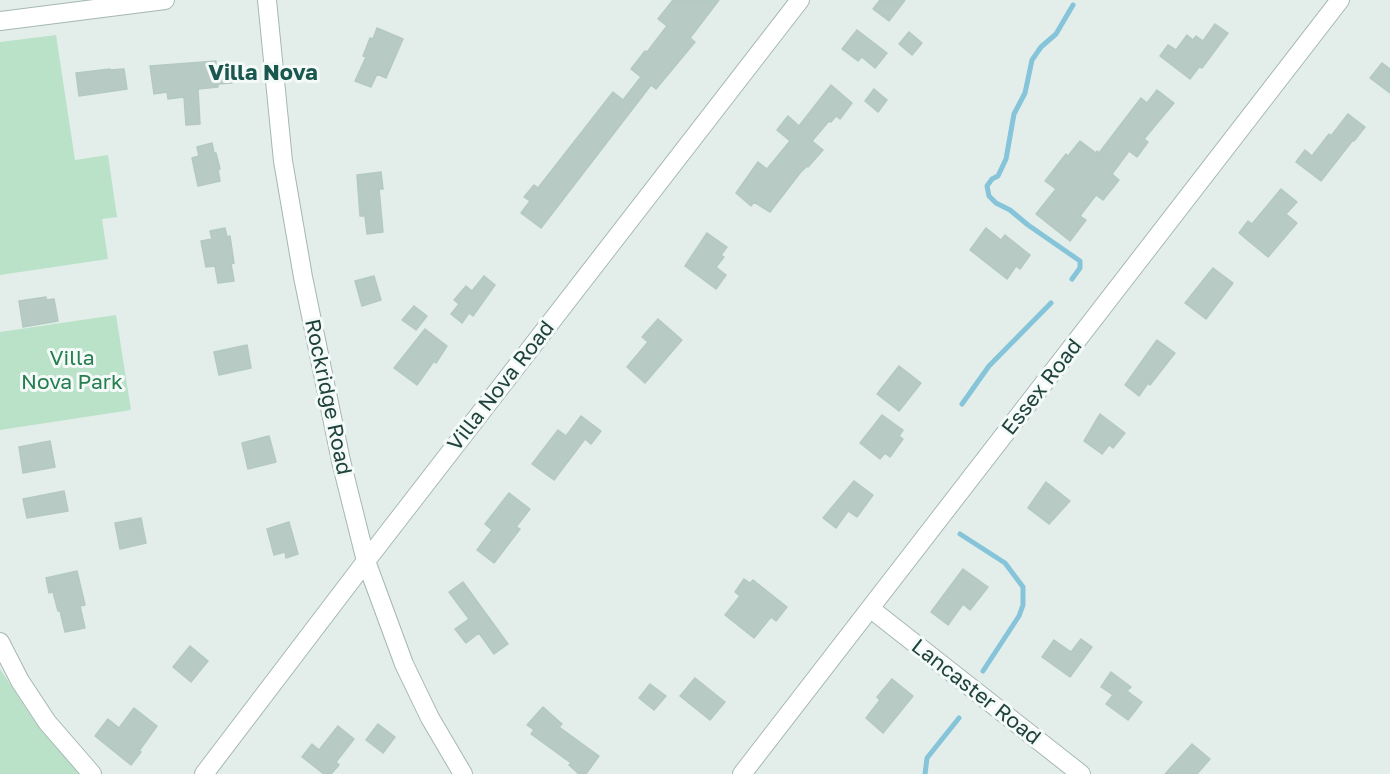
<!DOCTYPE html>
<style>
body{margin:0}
canvas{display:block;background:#e3eeea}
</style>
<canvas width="1390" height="774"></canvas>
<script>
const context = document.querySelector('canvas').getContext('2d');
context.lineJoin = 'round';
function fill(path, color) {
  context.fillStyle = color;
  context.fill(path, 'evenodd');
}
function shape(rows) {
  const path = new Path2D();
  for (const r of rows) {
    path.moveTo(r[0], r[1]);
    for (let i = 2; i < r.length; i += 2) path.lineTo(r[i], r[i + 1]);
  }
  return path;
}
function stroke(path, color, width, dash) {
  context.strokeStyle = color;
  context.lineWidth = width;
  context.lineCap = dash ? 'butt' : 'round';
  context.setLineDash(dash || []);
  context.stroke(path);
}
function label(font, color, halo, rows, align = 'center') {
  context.font = font + ' "Golos Text",sans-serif';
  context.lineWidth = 6;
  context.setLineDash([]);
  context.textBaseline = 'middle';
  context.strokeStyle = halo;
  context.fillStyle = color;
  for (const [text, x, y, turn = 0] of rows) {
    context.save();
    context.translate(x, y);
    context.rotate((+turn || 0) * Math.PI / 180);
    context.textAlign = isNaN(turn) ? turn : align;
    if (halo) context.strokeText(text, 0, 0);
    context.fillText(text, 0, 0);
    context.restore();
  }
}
fill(shape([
 [56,35,75,160,108,155,117,217,102,219,108,259,0,275,0,42],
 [116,315,131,410,0,430,0,332],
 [0,669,37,725,79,774,0,774]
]), '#bae2c8');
stroke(shape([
 [1072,279,1080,268,1080,261,1028,225,1010,210,996,203,989,196,987,186,992,179,998,176,1006,159,1014,114,1025,93,1032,60,1041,47,1056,34,1073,5],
 [962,404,989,366,1051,303],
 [960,534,1005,563,1023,587,1023,605,1019,616,983,671],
 [925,774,927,758,959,718]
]), '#85c4d9', 5);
const building = shape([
 [673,0,719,0,690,38,695,42,656,89,651,85,541,228,521,213,530,201,524,197,534,185,538,188,613,92,623,100,641,77,631,69,645,51,647,52,667,26,658,19,673,0],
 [880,0,905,0,889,21,873,9,880,0],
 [1215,24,1228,33,1202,68,1199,67,1190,79,1160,56,1168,45,1176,50,1187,35,1193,40,1196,36,1203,41,1215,24],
 [377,28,403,39,386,78,377,74,371,87,355,81,366,57,363,56,370,38,373,39,377,28],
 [857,30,887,53,875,68,862,57,858,61,842,49,857,30],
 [909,32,922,43,912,55,899,44,909,32],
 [216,61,216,65,231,63,232,83,218,84,218,87,198,89,200,124,186,125,184,97,168,99,167,92,154,94,150,66,216,61],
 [1382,63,1390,69,1390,93,1370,78,1382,63],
 [110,69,110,70,124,69,127,89,79,96,76,73,110,69],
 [831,85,852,103,840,119,836,116,831,122,829,121,812,141,823,150,808,167,807,166,800,173,770,212,754,202,751,206,736,193,758,162,767,169,790,141,777,130,788,116,799,126,831,85],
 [874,89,887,100,878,112,865,101,874,89],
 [1157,90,1174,103,1144,139,1148,142,1137,157,1129,151,1112,174,1119,180,1103,200,1096,195,1080,216,1086,220,1070,241,1036,214,1056,189,1045,181,1066,154,1068,156,1080,141,1096,153,1097,151,1099,153,1141,98,1147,103,1157,90],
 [1348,114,1365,127,1354,141,1353,140,1321,181,1296,162,1305,150,1312,156,1329,134,1331,136,1348,114],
 [212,143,214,153,216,153,220,169,218,170,220,181,198,186,192,158,199,156,197,147,212,143],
 [381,172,383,189,379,189,383,232,367,234,365,216,360,216,357,175,381,172],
 [1281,189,1297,202,1286,214,1297,223,1268,257,1239,233,1248,221,1252,224,1281,189],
 [225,228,227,237,230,236,234,263,231,264,234,281,218,283,215,266,206,267,201,241,212,239,210,231,225,228],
 [986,228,1001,240,1005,235,1030,255,1020,269,1016,266,1007,279,970,250,986,228],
 [707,233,727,247,721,255,724,257,716,267,726,275,716,289,685,266,707,233],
 [1213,268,1233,283,1206,319,1185,303,1213,268],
 [374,276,381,300,362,306,355,281,374,276],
 [484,276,495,285,473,316,469,313,462,323,451,314,459,304,454,300,466,286,472,291,484,276],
 [46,297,46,300,54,299,58,321,23,327,19,301,46,297],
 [414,306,427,316,416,330,402,320,414,306],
 [658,319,682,340,645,383,627,367,648,342,642,337,658,319],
 [425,329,447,346,436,363,434,361,417,385,394,368,425,329],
 [1157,340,1175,353,1150,385,1148,383,1139,396,1125,385,1157,340],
 [247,345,251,368,219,375,214,352,247,345],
 [899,366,921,383,899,411,877,394,899,366],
 [1100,414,1125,433,1113,448,1109,445,1102,454,1084,441,1100,414],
 [882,415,903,430,899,436,903,439,890,457,885,453,880,459,860,443,882,415],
 [581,416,601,431,591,444,585,439,554,480,532,464,558,430,566,436,581,416],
 [269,436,276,462,248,469,242,443,269,436],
 [50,441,55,467,23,473,19,447,50,441],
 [854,481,873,495,857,517,848,511,836,528,823,518,854,481],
 [1046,482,1070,501,1049,524,1028,508,1046,482],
 [64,491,68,511,27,518,23,499,64,491],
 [509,493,530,509,516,527,520,529,494,563,477,550,492,530,485,524,509,493],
 [141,518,146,543,120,549,115,523,141,518],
 [289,522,298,554,286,558,285,552,274,555,267,529,289,522],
 [963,569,988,587,970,610,963,604,948,625,931,612,963,569],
 [77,571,85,605,80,606,85,628,65,632,60,611,58,611,53,592,49,593,46,578,77,571],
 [744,579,750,583,753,580,787,607,776,621,771,617,754,638,725,615,740,596,735,592,744,579],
 [463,582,508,644,494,654,479,633,466,643,455,629,469,619,449,592,463,582],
 [1081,639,1092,647,1070,677,1042,657,1054,640,1071,652,1081,639],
 [190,646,208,661,191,682,173,667,190,646],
 [1111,672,1131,687,1127,691,1142,702,1128,720,1106,704,1113,695,1101,687,1111,672],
 [695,678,725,702,710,720,680,696,695,678],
 [892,679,913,696,883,733,866,718,880,700,877,697,892,679],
 [650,684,666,696,654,710,639,698,650,684],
 [543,707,562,724,559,727,599,756,586,774,579,774,569,765,571,763,531,734,534,730,527,725,543,707],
 [134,708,157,726,139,751,141,752,131,765,95,736,108,719,119,728,134,708],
 [378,724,395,737,383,753,366,740,378,724],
 [338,726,354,739,336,762,339,765,331,774,324,774,302,757,312,744,319,750,338,726],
 [1192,744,1210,759,1197,774,1165,774,1192,744]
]);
fill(building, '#b8cac4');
stroke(building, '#b4c9c2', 1.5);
const minor = shape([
 [871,609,1081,774],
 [0,642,20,681,47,722,92,774],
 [204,774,366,561,800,0]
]);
const tertiary = shape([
 [267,0,283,161,303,277,341,461,366,561,404,664,430,718,463,774],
 [0,21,165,0],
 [742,774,1340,0]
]);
stroke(minor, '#a5b7b2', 20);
stroke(tertiary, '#a5b7b2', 20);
stroke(minor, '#fff', 18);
stroke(tertiary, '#fff', 18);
label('21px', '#267e50', '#f4faf8', [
 ["Villa",72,358],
 ["Nova Park",72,382]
]);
label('21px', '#20423c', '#f4faf8', [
 ["Villa Nova Road",501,386,-52],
 ["Essex Road",1042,387,-52],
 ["Rockridge Road",328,397,78],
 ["Lancaster Road",976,692,38]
]);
label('bold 22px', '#1a574e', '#f4faf8', [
 ["Villa Nova",263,73]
]);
</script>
